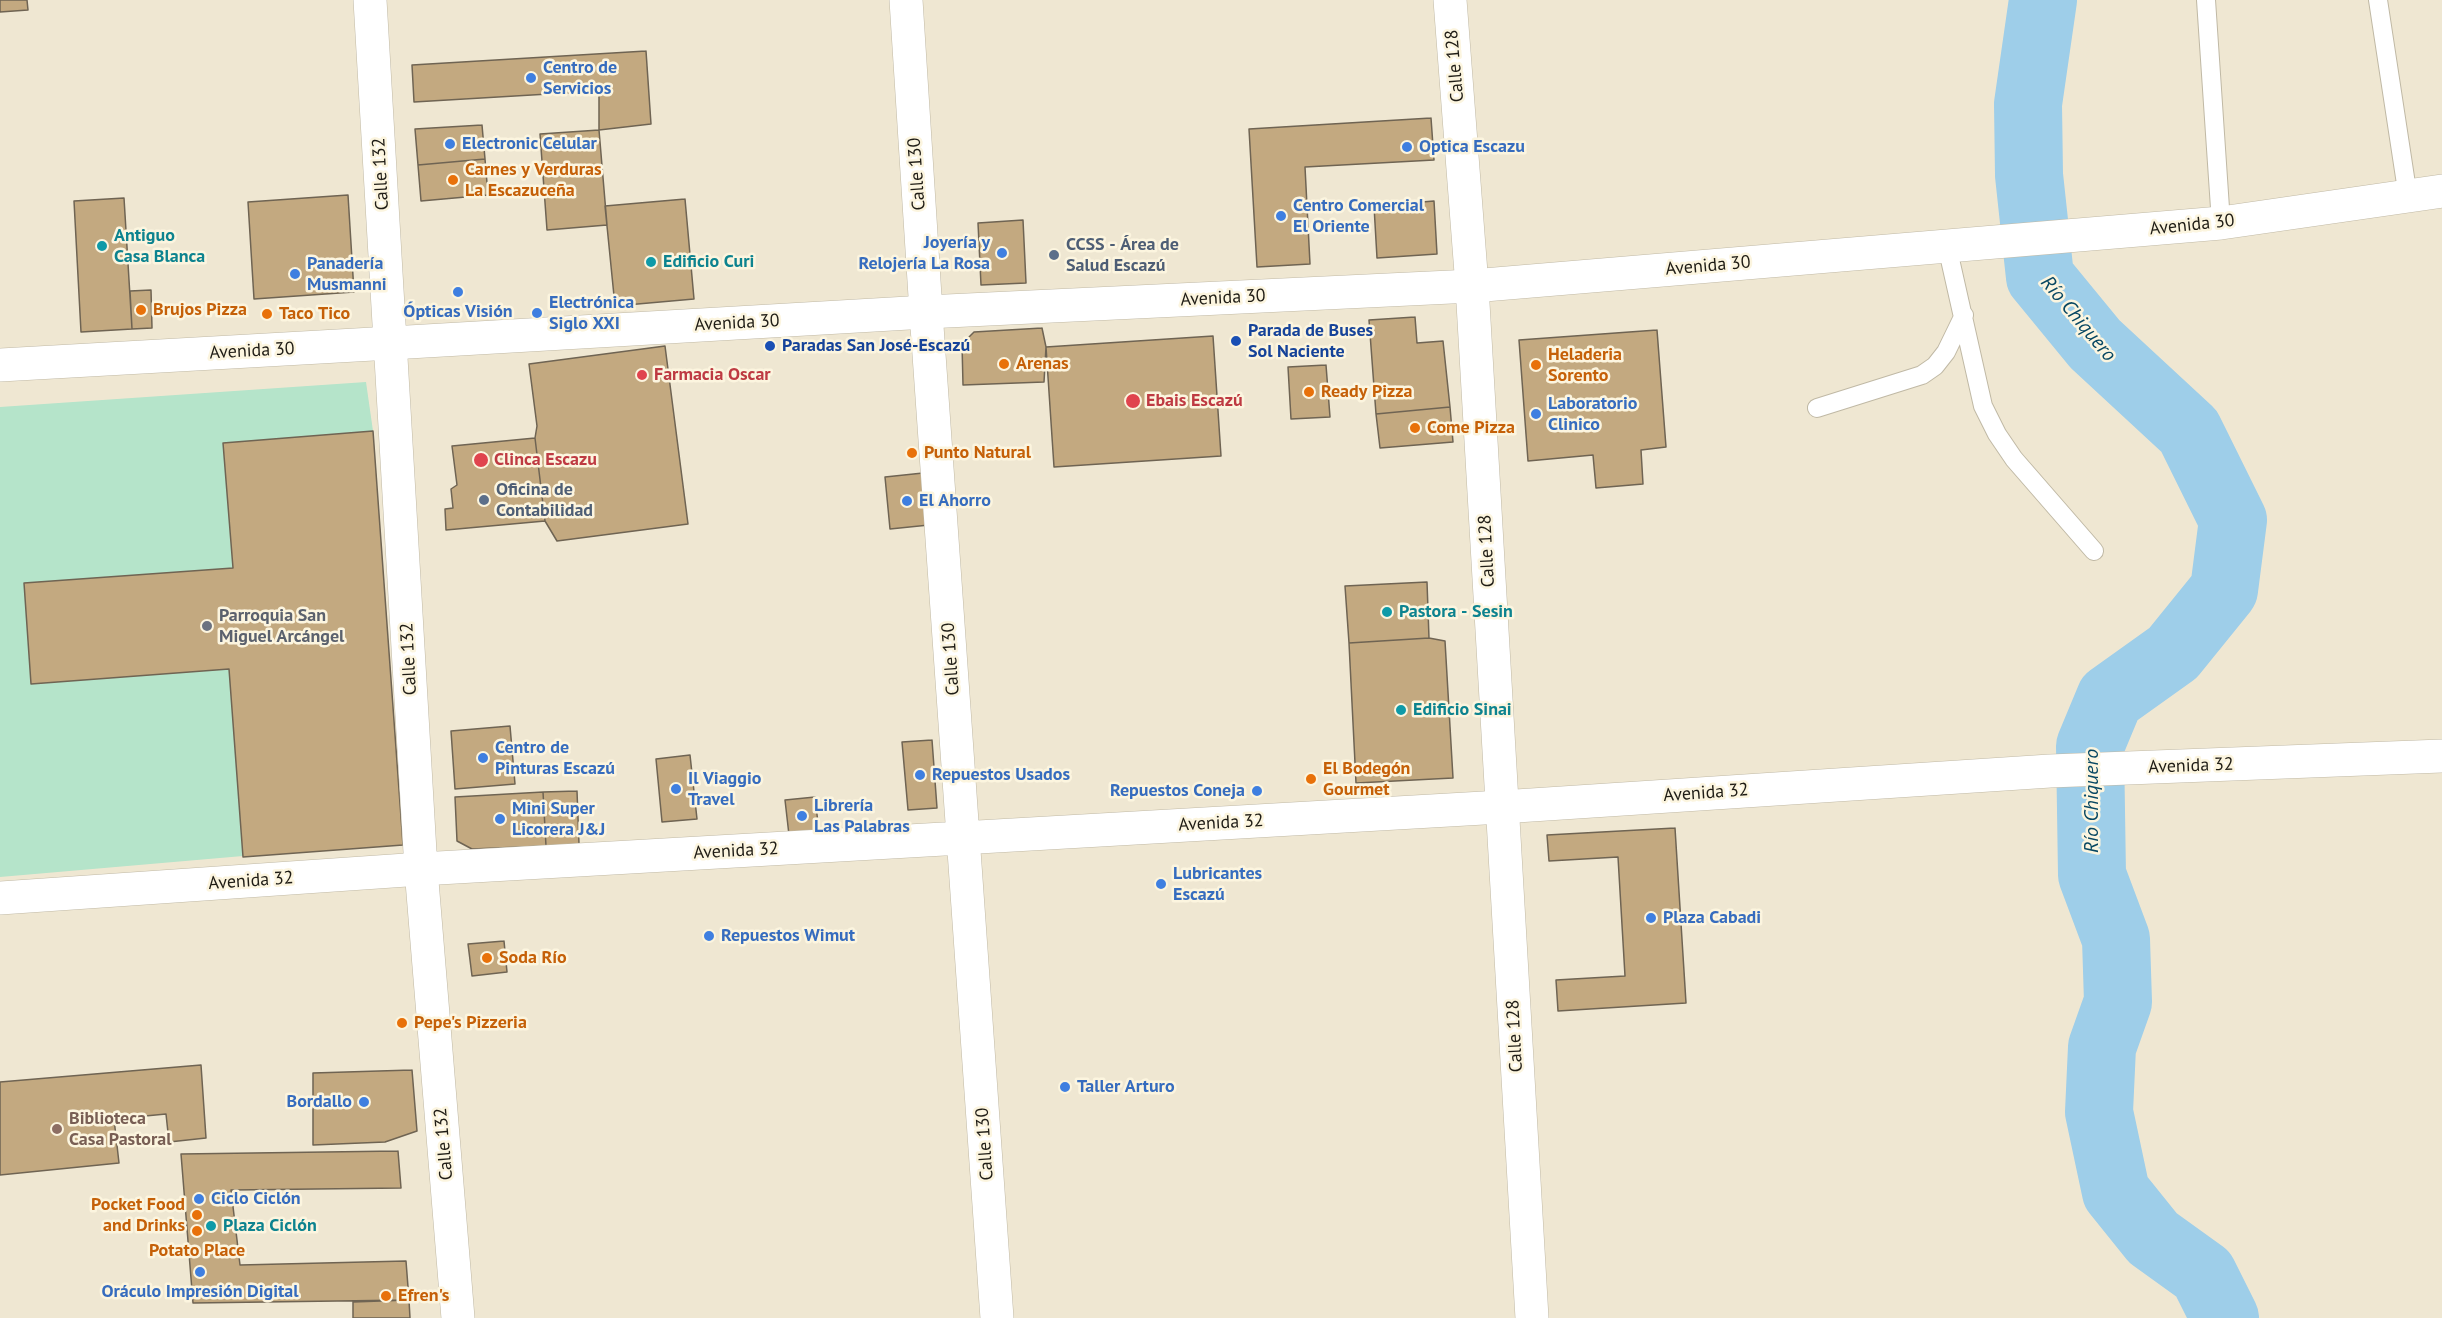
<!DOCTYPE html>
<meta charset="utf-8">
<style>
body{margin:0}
canvas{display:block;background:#efe7d2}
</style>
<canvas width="2442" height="1318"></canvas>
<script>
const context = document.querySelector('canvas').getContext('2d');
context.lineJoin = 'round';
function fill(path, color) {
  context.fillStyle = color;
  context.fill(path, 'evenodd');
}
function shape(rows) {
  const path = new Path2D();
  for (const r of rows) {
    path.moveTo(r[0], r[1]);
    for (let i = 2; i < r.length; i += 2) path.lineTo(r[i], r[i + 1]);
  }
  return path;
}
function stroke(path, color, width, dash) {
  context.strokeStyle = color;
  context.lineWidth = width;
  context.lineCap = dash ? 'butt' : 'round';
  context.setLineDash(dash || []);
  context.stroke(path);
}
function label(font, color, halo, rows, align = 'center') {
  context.font = font + ' "PT Sans",sans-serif';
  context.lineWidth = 5;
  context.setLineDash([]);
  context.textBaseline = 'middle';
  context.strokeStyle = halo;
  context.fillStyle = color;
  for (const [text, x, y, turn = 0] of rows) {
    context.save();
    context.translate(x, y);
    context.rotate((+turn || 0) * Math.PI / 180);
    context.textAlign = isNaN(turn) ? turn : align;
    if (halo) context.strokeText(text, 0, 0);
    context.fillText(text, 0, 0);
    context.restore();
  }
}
fill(shape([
 [366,382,373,431,223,443,233,568,32,684,229,669,243,856,0,877,0,407]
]), '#b5e4ca');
stroke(shape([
 [2043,0,2028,104,2029,175,2040,277,2095,344,2189,431,2233,520,2224,590,2173,653,2110,698,2090,746,2092,875,2116,939,2118,1002,2102,1047,2099,1112,2116,1192,2153,1238,2203,1274,2225,1318]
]), '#9ecee9', 68);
const building = shape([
 [0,0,27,0,28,10,0,12,0,0],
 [646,51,651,124,599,130,599,91,414,102,412,65,646,51],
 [1431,118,1434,160,1305,167,1310,264,1257,267,1249,129,1431,118],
 [482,125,485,159,418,165,415,129,482,125],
 [599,130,607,225,547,230,540,134,599,130],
 [485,159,488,195,421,201,418,165,485,159],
 [348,195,354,292,254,299,248,202,348,195],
 [124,198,132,329,81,332,74,201,124,198],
 [685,199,694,299,615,306,605,206,685,199],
 [1434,201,1437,254,1377,258,1374,206,1434,201],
 [1023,220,1026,283,981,285,978,223,1023,220],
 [151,290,152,328,132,329,130,291,151,290],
 [1415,317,1417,343,1443,341,1450,407,1376,414,1369,320,1415,317],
 [1042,328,1046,347,1044,382,963,385,962,344,974,332,1042,328],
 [1657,330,1666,447,1641,450,1643,484,1596,488,1593,455,1528,461,1519,340,1657,330],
 [1213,336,1221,456,1054,467,1046,347,1213,336],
 [665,346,688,524,557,541,545,521,535,438,537,426,529,364,665,346],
 [1326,365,1330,417,1291,419,1288,367,1326,365],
 [1450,407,1453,442,1380,448,1376,414,1450,407],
 [373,431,403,845,243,857,229,669,31,684,24,583,233,568,223,443,373,431],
 [535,438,545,521,446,530,445,509,453,508,451,489,457,485,452,446,535,438],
 [923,473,929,525,890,529,885,477,923,473],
 [1427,582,1429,638,1349,643,1345,586,1427,582],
 [1429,638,1445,641,1453,778,1356,783,1349,643,1429,638],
 [510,726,515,784,455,789,451,731,510,726],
 [932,740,937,808,908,810,902,742,932,740],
 [690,755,697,819,662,822,656,759,690,755],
 [577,791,579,844,546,846,543,792,577,791],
 [543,792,546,846,472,849,457,841,455,797,543,792],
 [815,797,819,832,789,835,785,800,815,797],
 [1675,828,1686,1003,1558,1011,1556,980,1625,976,1618,857,1549,861,1547,835,1675,828],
 [504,941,507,972,472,976,468,944,504,941],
 [201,1065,206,1138,169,1142,166,1114,114,1119,119,1163,0,1175,0,1082,201,1065],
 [412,1070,417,1131,385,1142,313,1145,313,1073,412,1070],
 [398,1151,401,1188,231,1190,240,1265,406,1261,409,1300,193,1303,181,1154,398,1151],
 [409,1300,410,1318,353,1318,353,1302,409,1300]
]);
fill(building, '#c3a980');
stroke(building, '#6f6453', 1.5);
const service = shape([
 [2206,0,2221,223],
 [2378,0,2408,197],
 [1947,246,1983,406,1997,434,2014,459,2094,551],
 [1817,408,1922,375,1935,366,1946,352,1964,315]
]);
const minor = shape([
 [906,0,926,312,997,1318],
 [1472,286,2221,223,2442,191],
 [0,365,391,343],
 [0,898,421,869,1501,807,2050,771,2442,756]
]);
const tertiary = shape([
 [391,343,926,312,1472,286]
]);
const secondary = shape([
 [370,0,421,869,458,1318],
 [1450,0,1472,286,1532,1318]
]);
stroke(service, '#c0b9a5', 20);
stroke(minor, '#c0b9a5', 34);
stroke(tertiary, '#c0b9a5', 34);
stroke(secondary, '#c0b9a5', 34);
stroke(service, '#fff', 18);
stroke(minor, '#fff', 33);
stroke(tertiary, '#fff', 33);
stroke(secondary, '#fff', 33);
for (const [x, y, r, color] of [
 [531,78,6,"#3f7fe0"],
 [450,144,6,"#3f7fe0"],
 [1407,147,6,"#3f7fe0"],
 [453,180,6,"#e8710a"],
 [1281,216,6,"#3f7fe0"],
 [102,246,6,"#0f9aa8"],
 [1002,253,6,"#3f7fe0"],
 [1054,255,6,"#5c6f8a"],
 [651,262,6,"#0f9aa8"],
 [295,274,6,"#3f7fe0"],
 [458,292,6,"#3f7fe0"],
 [141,310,6,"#e8710a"],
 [537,313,6,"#3f7fe0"],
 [267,314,6,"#e8710a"],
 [1236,341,6,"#1a4fb4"],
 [770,346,6,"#1a4fb4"],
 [1004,364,6,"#e8710a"],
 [1536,365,6,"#e8710a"],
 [642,375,6,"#e0444e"],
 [1309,392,6,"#e8710a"],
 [1133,401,8,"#e0444e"],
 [1536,414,6,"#3f7fe0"],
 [1415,428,6,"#e8710a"],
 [912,453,6,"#e8710a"],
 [481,460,8,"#e0444e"],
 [484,500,6,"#5c6f8a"],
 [907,501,6,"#3f7fe0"],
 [1387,612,6,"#0f9aa8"],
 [207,626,6,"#6b7280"],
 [1401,710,6,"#0f9aa8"],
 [483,758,6,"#3f7fe0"],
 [920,775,6,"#3f7fe0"],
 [1311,779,6,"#e8710a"],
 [676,789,6,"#3f7fe0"],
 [1257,791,6,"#3f7fe0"],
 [802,816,6,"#3f7fe0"],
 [500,819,6,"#3f7fe0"],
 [1161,884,6,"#3f7fe0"],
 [1651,918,6,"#3f7fe0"],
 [709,936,6,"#3f7fe0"],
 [487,958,6,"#e8710a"],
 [402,1023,6,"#e8710a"],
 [1065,1087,6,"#3f7fe0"],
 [364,1102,6,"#3f7fe0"],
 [57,1129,6,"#8d6e63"],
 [199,1199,6,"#3f7fe0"],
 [197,1215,6,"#e8710a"],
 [211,1226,6,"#0f9aa8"],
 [197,1231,6,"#e8710a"],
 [200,1272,6,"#3f7fe0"],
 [386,1296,6,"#e8710a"]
]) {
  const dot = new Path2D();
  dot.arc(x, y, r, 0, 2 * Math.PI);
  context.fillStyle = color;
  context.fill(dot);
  stroke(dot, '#fcf5df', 2);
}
label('18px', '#1f1c15', '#fcf5df', [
 ["Calle 128",1455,66,-95],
 ["Calle 132",381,174,-93],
 ["Calle 130",917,174,-94],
 ["Avenida 30",2192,225,-6],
 ["Avenida 30",1708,266,-5],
 ["Avenida 30",1223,298,-3],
 ["Avenida 30",737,323,-3],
 ["Avenida 30",252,351,-3],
 ["Calle 128",1487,551,-93],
 ["Calle 132",409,659,-93],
 ["Calle 130",951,659,-94],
 ["Avenida 32",2191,766,-2],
 ["Avenida 32",1706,793,-4],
 ["Avenida 32",1221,823,-3],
 ["Avenida 32",736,851,-3],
 ["Avenida 32",251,881,-4],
 ["Calle 128",1515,1036,-93],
 ["Calle 132",444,1144,-95],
 ["Calle 130",985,1144,-94]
]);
label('bold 18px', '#366cbe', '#fcf5df', [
 ["Centro de",543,68],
 ["Servicios",543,89],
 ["Electronic Celular",462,144],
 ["Optica Escazu",1419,147],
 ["Centro Comercial",1293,206],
 ["El Oriente",1293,227],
 ["Joyería y",990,243,"right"],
 ["Relojería La Rosa",990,264,"right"],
 ["Panadería",307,264],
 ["Musmanni",307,285],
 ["Electrónica",549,303],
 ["Siglo XXI",549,324],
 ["Ópticas Visión",458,312,"center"],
 ["Laboratorio",1548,404],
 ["Clinico",1548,425],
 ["El Ahorro",919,501],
 ["Centro de",495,748],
 ["Pinturas Escazú",495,769],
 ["Repuestos Usados",932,775],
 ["Il Viaggio",688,779],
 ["Travel",688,800],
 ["Repuestos Coneja",1245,791,"right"],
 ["Librería",814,806],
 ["Las Palabras",814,827],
 ["Mini Super",512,809],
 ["Licorera J&J",512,830],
 ["Lubricantes",1173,874],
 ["Escazú",1173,895],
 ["Plaza Cabadi",1663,918],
 ["Repuestos Wimut",721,936],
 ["Taller Arturo",1077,1087],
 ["Bordallo",352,1102,"right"],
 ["Ciclo Ciclón",211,1199],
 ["Oráculo Impresión Digital",200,1292,"center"]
], 'left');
label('bold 18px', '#c56008', '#fcf5df', [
 ["Carnes y Verduras",465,170],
 ["La Escazuceña",465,191],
 ["Brujos Pizza",153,310],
 ["Taco Tico",279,314],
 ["Heladeria",1548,355],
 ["Sorento",1548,376],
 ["Arenas",1016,364],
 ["Ready Pizza",1321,392],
 ["Come Pizza",1427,428],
 ["Punto Natural",924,453],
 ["El Bodegón",1323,769],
 ["Gourmet",1323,790],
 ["Soda Río",499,958],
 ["Pepe's Pizzeria",414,1023],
 ["Pocket Food",185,1205,"right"],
 ["and Drinks",185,1226,"right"],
 ["Potato Place",197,1251,"center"],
 ["Efren's",398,1296]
], 'left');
label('bold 18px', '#0d838f', '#fcf5df', [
 ["Antiguo",114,236],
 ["Casa Blanca",114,257],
 ["Edificio Curi",663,262],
 ["Pastora - Sesin",1399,612],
 ["Edificio Sinai",1413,710],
 ["Plaza Ciclón",223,1226]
], 'left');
label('bold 18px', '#4e5e75', '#fcf5df', [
 ["CCSS - Área de",1066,245],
 ["Salud Escazú",1066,266],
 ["Oficina de",496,490],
 ["Contabilidad",496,511]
], 'left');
label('bold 18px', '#164399', '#fcf5df', [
 ["Parada de Buses",1248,331],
 ["Sol Naciente",1248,352],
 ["Paradas San José-Escazú",782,346]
], 'left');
label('bold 18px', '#be3a42', '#fcf5df', [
 ["Farmacia Oscar",654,375],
 ["Ebais Escazú",1146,401],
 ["Clinca Escazu",494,460]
], 'left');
label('bold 18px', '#5b616d', '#fcf5df', [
 ["Parroquia San",219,616],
 ["Miguel Arcángel",219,637]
], 'left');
label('bold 18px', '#785e54', '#fcf5df', [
 ["Biblioteca",69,1119],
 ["Casa Pastoral",69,1140]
], 'left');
label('italic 20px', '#074762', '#fcf5df', [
 ["Río Chiquero",2078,319,50],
 ["Río Chiquero",2092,801,-90]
]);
</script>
